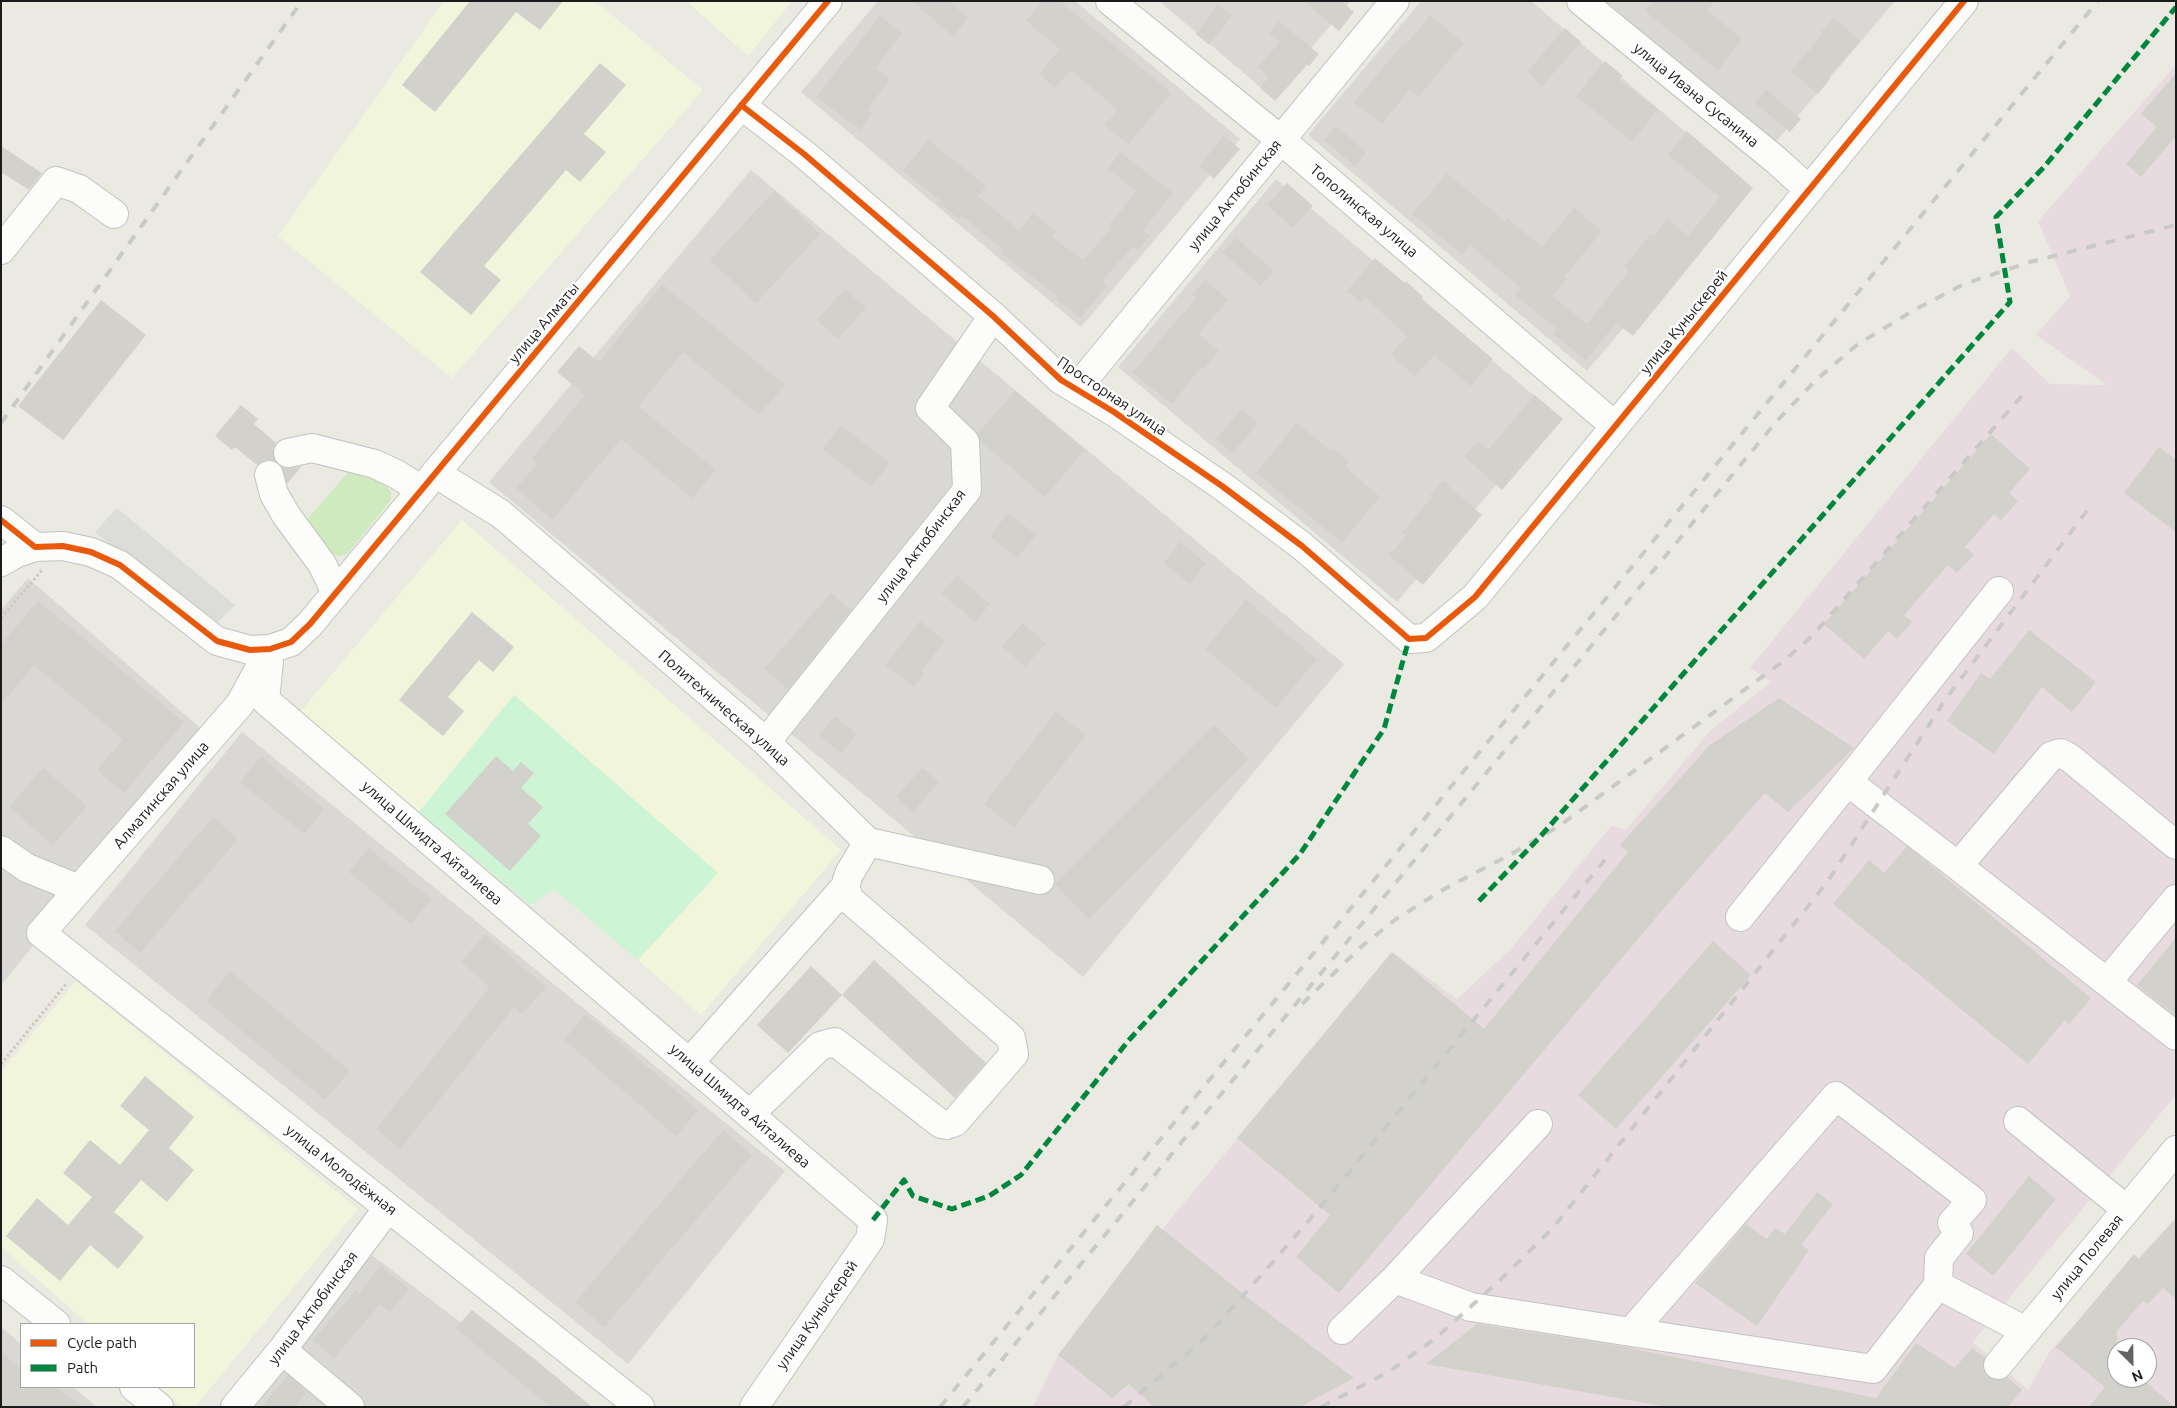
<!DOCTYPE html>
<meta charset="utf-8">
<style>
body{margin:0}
#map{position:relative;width:2177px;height:1408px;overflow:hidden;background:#eae9e2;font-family:Ubuntu,sans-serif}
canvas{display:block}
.frame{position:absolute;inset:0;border:2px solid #1b1b1b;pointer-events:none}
.legend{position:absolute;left:20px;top:1323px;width:175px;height:65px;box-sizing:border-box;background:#fff;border:1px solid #a4a4a4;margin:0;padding:6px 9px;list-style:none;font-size:15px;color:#1b1b1b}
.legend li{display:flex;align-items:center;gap:10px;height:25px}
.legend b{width:25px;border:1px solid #a4a4a4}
.north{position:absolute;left:2107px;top:1338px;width:50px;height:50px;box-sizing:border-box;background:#fff;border:1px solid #a4a4a4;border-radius:50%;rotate:157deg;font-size:14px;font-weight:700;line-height:20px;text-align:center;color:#1b1b1b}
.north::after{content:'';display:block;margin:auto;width:18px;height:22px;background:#636361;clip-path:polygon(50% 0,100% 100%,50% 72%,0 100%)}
</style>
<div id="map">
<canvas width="2177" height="1408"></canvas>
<div class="frame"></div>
<ul class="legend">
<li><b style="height:6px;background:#e8590c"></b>Cycle path</li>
<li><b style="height:6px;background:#00873e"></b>Path</li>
</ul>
<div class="north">N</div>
</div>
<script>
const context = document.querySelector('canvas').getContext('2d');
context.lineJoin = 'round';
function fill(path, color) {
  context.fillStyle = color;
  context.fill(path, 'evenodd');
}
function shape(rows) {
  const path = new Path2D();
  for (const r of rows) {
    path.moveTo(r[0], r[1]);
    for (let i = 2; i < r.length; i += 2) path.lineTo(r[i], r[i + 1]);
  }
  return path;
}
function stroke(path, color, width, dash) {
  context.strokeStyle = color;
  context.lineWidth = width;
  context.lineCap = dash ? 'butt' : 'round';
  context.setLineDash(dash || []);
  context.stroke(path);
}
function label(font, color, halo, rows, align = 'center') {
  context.font = font + ' Ubuntu,sans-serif';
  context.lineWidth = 4.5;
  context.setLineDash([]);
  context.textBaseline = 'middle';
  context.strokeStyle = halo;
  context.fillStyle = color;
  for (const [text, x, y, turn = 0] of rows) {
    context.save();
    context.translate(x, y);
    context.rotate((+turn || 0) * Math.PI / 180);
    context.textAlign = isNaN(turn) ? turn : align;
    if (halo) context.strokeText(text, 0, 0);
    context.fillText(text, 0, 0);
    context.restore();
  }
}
fill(shape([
 [878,1,1075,1,1240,139,1081,327,801,92],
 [1159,1,1351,1,1271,96],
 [1421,1,1531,1,1746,183,1587,371,1308,135],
 [1604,1,1895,1,1774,144],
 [751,170,1344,664,1083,977,489,482],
 [1276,179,1556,414,1397,602,1118,367],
 [28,578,207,734,1,985,1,610],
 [242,732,785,1171,628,1364,85,925],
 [372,1255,572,1407,245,1407],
 [1,1327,21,1344,21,1387,73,1387,97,1407,1,1407]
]), '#d9d8d4');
fill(shape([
 [2176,65,2176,1095,1973,1342,2028,1390,2050,1351,2176,1218,2176,1407,1033,1407,1058,1355,1392,952,1457,999,1511,949,1611,826,1626,830,1712,729,1771,682,1750,668,2012,348,2050,384,2107,385,2036,335,2070,296,2038,221],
 [2117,1348,2147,1348,2147,1378,2117,1378]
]), '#e8dbe0');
fill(shape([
 [444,1,595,1,703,90,452,378,278,236],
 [686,1,792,1,748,56],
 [462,520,841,850,701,1015,638,960,718,873,514,695,419,812,300,712],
 [76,981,358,1209,195,1407,182,1407,159,1387,194,1387,194,1324,88,1324,1,1247,1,1072]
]), '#f1f5dc');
fill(shape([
 [351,469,382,479,391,492,391,500,347,554,339,556,331,553,305,522]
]), '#cdebbe');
fill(shape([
 [514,695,718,873,638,960,554,889,530,905,419,812]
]), '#cdf4d5');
fill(shape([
 [117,508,235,605,216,624,115,549,95,532]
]), '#dcdcd9');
fill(shape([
 [470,1,563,1,540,30,516,12,435,112,402,85],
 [912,1,949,1,968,18,953,36],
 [1042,1,1060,1,1171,93,1128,144,1105,125,1118,110,1071,70,1055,88,1039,73,1060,49,1026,21],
 [1304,1,1341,1,1354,12,1339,31],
 [1654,1,1715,1,1707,11,1742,39,1718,70,1645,11],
 [1218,5,1232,16,1209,45,1196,34],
 [1430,15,1464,43,1419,96,1410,89,1382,124,1354,102,1403,44,1405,46],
 [880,16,902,33,875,68,890,79,867,110,872,114,860,130,816,97],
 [1834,18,1860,41,1828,78,1830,79,1818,94,1791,71,1823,34,1821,32],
 [1279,21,1319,54,1309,66,1307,65,1275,101,1260,88,1269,77,1258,67,1280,42,1269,33],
 [1565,28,1581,42,1542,86,1527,72],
 [1605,61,1623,76,1619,80,1658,109,1632,142,1576,96],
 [600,63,626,85,584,134,606,152,580,182,566,170,484,266,501,280,471,315,420,272],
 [2176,73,2176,136,2141,177,2126,164,2157,127,2141,114],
 [1766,90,1801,119,1790,132,1755,103],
 [1336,126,1366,152,1355,166,1324,140],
 [1687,131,1753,188,1633,336,1616,323,1586,360,1553,334,1557,329,1515,295,1521,288,1470,245,1462,254,1412,214,1447,173,1505,221,1507,218,1542,247,1574,208,1602,231,1564,277,1567,279,1552,296,1587,324,1629,271,1624,267,1651,234,1654,236,1667,219,1688,236,1720,197,1668,155],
 [1224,136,1240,149,1214,179,1199,166],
 [928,140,986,186,978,196,1019,230,1033,213,1056,231,1052,237,1083,260,1111,229,1108,226,1137,191,1108,169,1120,152,1173,193,1143,230,1150,236,1138,251,1133,246,1102,281,1107,286,1080,318,1056,299,1058,296,1001,253,1004,250,962,216,959,219,939,203,941,201,903,171],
 [1,146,42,173,29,190,1,172],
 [1287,183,1313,206,1293,228,1267,205],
 [774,191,820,234,756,303,710,260],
 [1236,238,1274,271,1261,286,1223,253],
 [1375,258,1405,283,1406,281,1423,297,1422,299,1493,359,1471,386,1434,355,1415,376,1391,355,1407,336,1365,297,1360,302,1347,291],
 [1205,280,1228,300,1198,334,1219,351,1204,369,1201,367,1172,404,1132,373,1196,298,1192,295],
 [662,284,785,385,759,415,683,352,638,406,716,470,692,498,621,439,552,520,516,488,538,463,532,459,585,395,557,372,579,346,599,362],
 [845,289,866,308,838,339,817,320],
 [101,300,146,335,63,440,18,406],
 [1015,391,1085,450,1045,497,981,442,977,434],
 [1535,395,1563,419,1502,490,1464,456,1478,441,1488,450],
 [241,405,258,419,254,424,276,443,273,449,275,461,266,460,257,465,235,447,232,450,215,436],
 [1242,409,1258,423,1233,453,1216,439],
 [1297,423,1331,451,1333,448,1349,461,1345,467,1380,497,1342,542,1256,473],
 [841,425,890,463,871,487,823,449],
 [1991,434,2030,469,2009,493,2018,501,2001,520,1994,514,1965,547,1974,555,1957,573,1948,565,1904,615,1912,622,1897,639,1888,631,1864,659,1824,624],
 [2159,447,2176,460,2176,532,2124,493],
 [302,466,287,484,282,467,291,468],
 [1443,481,1482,515,1423,585,1389,555,1406,536,1402,533,1432,497,1430,495],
 [1008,513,1036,535,1017,558,990,536],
 [1180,542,1206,563,1190,584,1164,563],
 [957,576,990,604,975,622,941,593],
 [831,593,851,610,788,689,764,669],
 [1246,600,1317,659,1276,708,1205,649],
 [38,601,184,722,124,793,97,770,123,739,34,665,1,704,1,645],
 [472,612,514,647,493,672,479,660,448,697,464,711,443,736,399,700],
 [920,621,945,641,921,671,925,674,914,687,885,665],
 [1023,623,1046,643,1025,667,1002,646],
 [2029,630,2096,682,2072,712,2042,687,1994,754,1947,721,1981,673,1990,679],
 [1779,698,1854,748,1788,812,1765,793,1676,894,1339,1293,1296,1257,1330,1215,1237,1138,1392,952,1484,1029,1628,852,1620,845,1710,745],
 [1056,712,1086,735,1014,827,984,804],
 [835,716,856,734,841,753,819,735],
 [1214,725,1249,759,1089,919,1055,884],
 [496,756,513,771,521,762,534,773,521,788,543,807,528,824,541,836,510,871,445,814],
 [261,757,324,809,304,834,240,782],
 [43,768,87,806,53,845,9,807],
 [922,768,939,782,913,812,896,797],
 [213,817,238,839,140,953,115,931],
 [1907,846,2091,998,2069,1024,2065,1020,2028,1064,1833,904,1869,860,1884,873],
 [369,848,431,899,411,924,349,872],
 [485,934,546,987,522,1014,514,1007,400,1149,376,1129,490,987,461,962],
 [2176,938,2176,1016,2137,985],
 [1713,941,1751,975,1616,1129,1578,1095],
 [874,960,986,1063,955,1098,842,995],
 [811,966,842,995,788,1053,757,1025],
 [230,971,350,1071,325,1100,206,1001],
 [586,1014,698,1110,676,1136,564,1040],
 [145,1076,194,1117,169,1148,194,1170,167,1202,141,1180,114,1212,144,1237,118,1269,90,1245,60,1281,6,1236,37,1198,68,1225,92,1197,63,1173,90,1140,120,1165,149,1130,120,1106],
 [723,1130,752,1155,604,1327,575,1302],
 [2029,1176,2056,1199,1993,1276,1966,1254],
 [1817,1192,1833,1204,1801,1245,1809,1250,1757,1326,1695,1283,1746,1224,1767,1239,1775,1228,1785,1234],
 [2176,1218,2176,1299,2163,1288,2148,1304,2143,1301,2117,1331,2117,1378,2141,1378,2175,1407,2089,1407,2105,1387,2056,1347,2134,1254,2139,1259],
 [1157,1225,1256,1304,1354,1378,1300,1407,1154,1407,1129,1384,1112,1398,1058,1355],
 [381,1266,409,1289,390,1312,380,1304,334,1358,313,1340,356,1290,359,1293],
 [472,1310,536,1360,592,1407,550,1407,456,1328],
 [1477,1324,1620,1346,1876,1398,1916,1343,1955,1368,1972,1348,1985,1358,1983,1370,1988,1377,1996,1380,2007,1377,2022,1390,2008,1407,1668,1407,1426,1364],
 [1,1352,21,1369,21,1387,56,1387,83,1407,1,1407],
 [288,1375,307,1392,295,1407,262,1407]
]), '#d2d1cb');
const minor = shape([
 [1110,1,1281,140,1615,426],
 [1581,1,1776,160,1809,190],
 [741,105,804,154,993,316,1061,380,1114,412,1222,486,1302,546,1409,639,1426,638,1475,597,1964,1],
 [1,250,56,181,79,189,114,214],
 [1076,389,1395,1],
 [288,453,312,448,375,464,396,474,422,490],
 [435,473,501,514,766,742,868,842,1040,880],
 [269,475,274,494,286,515,322,564,336,593],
 [1,520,35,547,63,546,91,552,120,565,217,641,250,650,270,649,291,642,310,624,828,1],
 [1,562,17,553,35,547],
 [270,649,240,704,41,933,640,1407],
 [269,661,265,700,873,1220,870,1239,754,1407],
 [766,742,967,490,965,442,930,408,993,316],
 [1848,782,1958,866,2176,1036],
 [1,850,27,868,79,889],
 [1958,866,2051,756,2061,753,2070,758,2176,845],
 [1740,917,1999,591],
 [2107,982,2176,899],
 [689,1063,845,887],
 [750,1114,820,1046,835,1042,941,1124,947,1125,955,1122,1014,1054,1011,1038,850,900,845,887,849,874,868,842],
 [2018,1121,2126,1209],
 [1395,1279,1471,1307,1631,1332,1873,1369,1938,1285,1939,1258,1959,1233,1952,1223,1972,1200,1836,1096,1631,1332],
 [1,1280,56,1324],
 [1938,1285,2026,1331],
 [1342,1330,1395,1279,1538,1124],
 [282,1350,350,1407],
 [1998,1365,2176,1150],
 [134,1387,159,1407],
 [235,1407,282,1350,388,1208]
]);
stroke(minor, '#c2c2bf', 30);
stroke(shape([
 [1,618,43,569],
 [1,1064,67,983]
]), '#d2c6c1', 3, [2.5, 2.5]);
stroke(minor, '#fcfcfb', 28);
stroke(shape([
 [1,423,302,1],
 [1302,1004,1362,946,1396,919,1446,888,1508,856,1559,826,1785,660,1812,636,2027,390],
 [940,1407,2098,1],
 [963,1407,1776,422,1816,380,1858,344,1916,309,1964,284,2030,262,2176,225],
 [1124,1407,1204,1339,1265,1271,1317,1211,1608,856],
 [1321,1407,1390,1371,1437,1337,1499,1281,1553,1228,1828,881,1945,700,2089,508]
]), '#c9c9c8', 4, [10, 10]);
stroke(shape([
 [1479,901,1539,838,2010,302,1996,217,2044,167,2176,7],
 [873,1220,904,1180,913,1196,952,1209,989,1196,1021,1175,1129,1040,1300,854,1384,729,1409,639]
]), '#00873e', 5, [10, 5]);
stroke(shape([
 [741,105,804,154,993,316,1061,380,1114,412,1222,486,1302,546,1409,639,1426,638,1475,597,1964,1],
 [1,520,35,547,63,546,91,552,120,565,217,641,250,650,270,649,291,642,310,624,828,1]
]), '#e8590c', 6);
label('15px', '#1b1b1b', '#fff', [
 ["улица Ивана Сусанина",1696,95,39],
 ["улица Актюбинская",1235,195,-51],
 ["Тополинская улица",1364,211,40],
 ["улица Куныскерей",1684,322,-51],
 ["улица Алматы",544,323,-50],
 ["Просторная улица",1112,396,34],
 ["улица Актюбинская",921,546,-53],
 ["Политехническая улица",724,708,41],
 ["Алматинская улица",161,795,-49],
 ["улица Шмидта Айталиева",432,843,41],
 ["улица Шмидта Айталиева",740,1106,41],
 ["улица Молодёжная",341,1170,38],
 ["улица Полевая",2087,1257,-51],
 ["улица Актюбинская",313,1308,-53],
 ["улица Куныскерей",817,1315,-55]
]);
</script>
